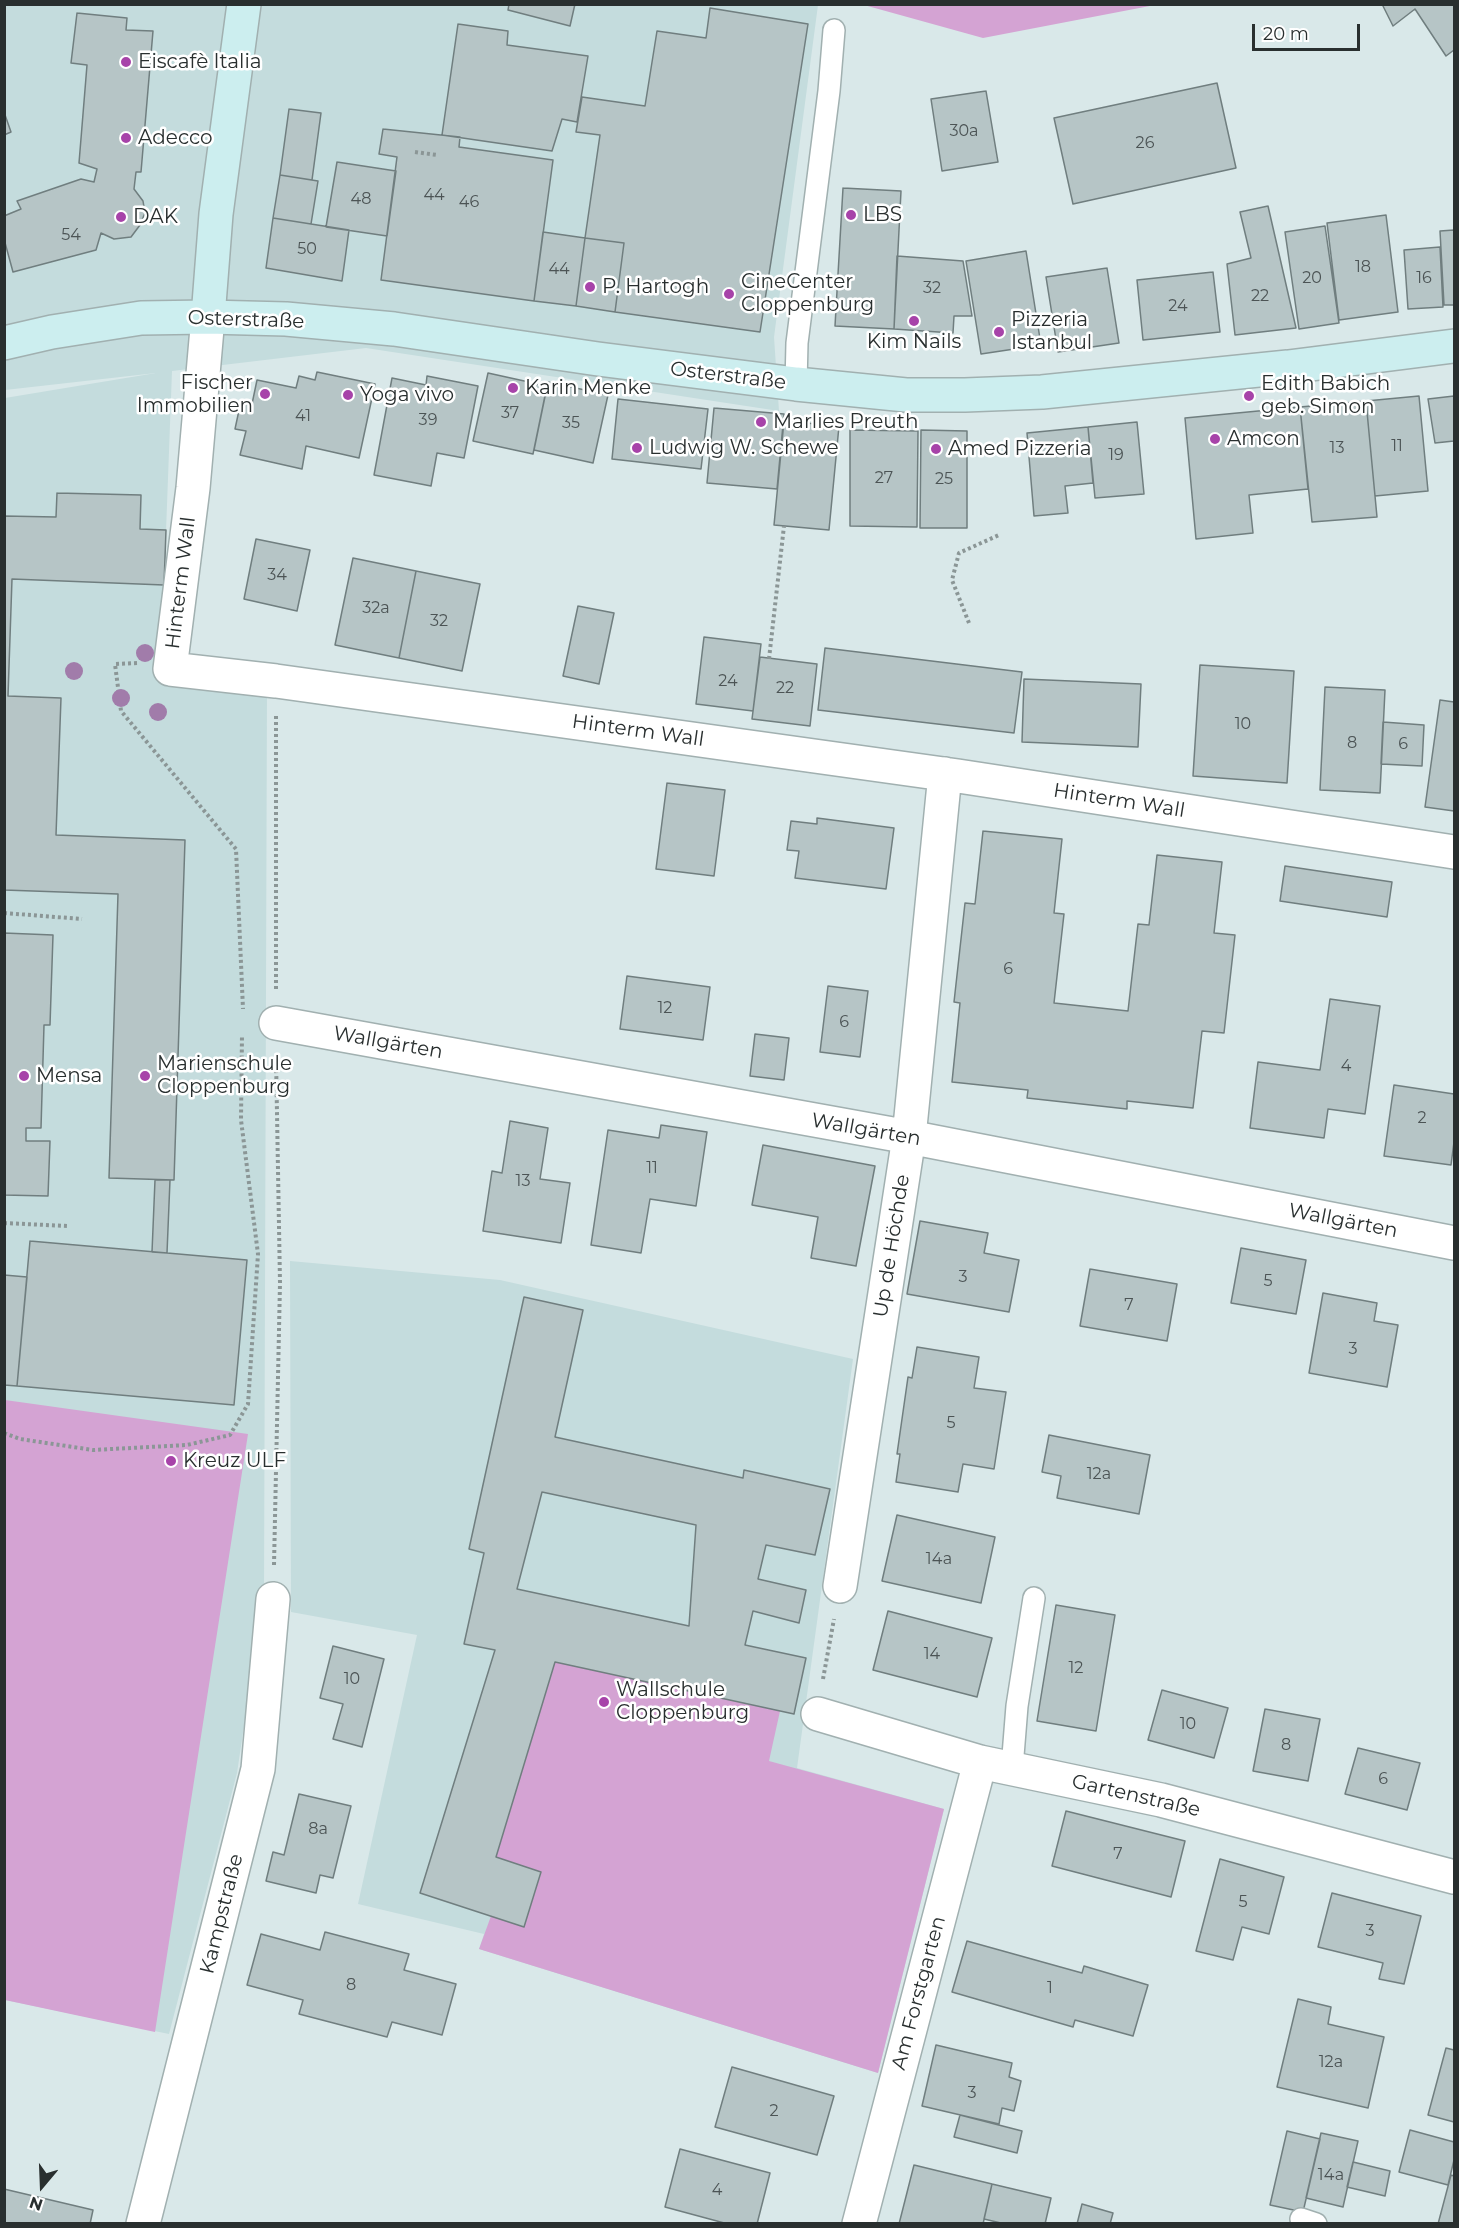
<!DOCTYPE html>
<meta charset="utf-8">
<style>
body{margin:0}
#map{position:relative;width:1459px;height:2228px;overflow:hidden;background:#d9e8e9;font-family:Montserrat,sans-serif}
canvas{display:block}
.frame{position:absolute;inset:0;border:6px solid #292f2f;pointer-events:none}
.north{position:absolute;left:12px;top:2156px;width:60px;height:60px;-webkit-text-stroke:4px #fff;paint-order:stroke;rotate:199deg;font-size:16px;font-weight:700;line-height:24px;text-align:center;color:#292f2f}
.north::after{content:'';display:block;margin:auto;width:21px;height:27px;background:#292f2f;clip-path:polygon(50% 0,100% 100%,50% 72%,0 100%)}
.scale{position:absolute;left:1252px;top:24px;width:108px;height:27px;box-sizing:border-box;border:3px solid #292f2f;border-top:0;padding-left:8px;font-size:18px;line-height:21px;white-space:nowrap;color:#292f2f;-webkit-text-stroke:4px #fff;paint-order:stroke}
</style>
<div id="map">
<canvas width="1459" height="2228"></canvas>
<div class="frame"></div>
<div class="north">N</div>
<div class="scale">20 m</div>
</div>
<script>
const context = document.querySelector('canvas').getContext('2d');
context.lineJoin = 'round';
function fill(path, color) {
  context.fillStyle = color;
  context.fill(path, 'evenodd');
}
function shape(rows) {
  const path = new Path2D();
  for (const r of rows) {
    path.moveTo(r[0], r[1]);
    for (let i = 2; i < r.length; i += 2) path.lineTo(r[i], r[i + 1]);
  }
  return path;
}
function stroke(path, color, width, dash) {
  context.strokeStyle = color;
  context.lineWidth = width;
  context.lineCap = dash ? 'butt' : 'round';
  context.setLineDash(dash || []);
  context.stroke(path);
}
function label(font, color, halo, rows, align = 'center') {
  context.font = font + ' Montserrat,sans-serif';
  context.lineWidth = 5;
  context.setLineDash([]);
  context.textBaseline = 'middle';
  context.strokeStyle = halo;
  context.fillStyle = color;
  for (const [text, x, y, turn = 0] of rows) {
    context.save();
    context.translate(x, y);
    context.rotate((+turn || 0) * Math.PI / 180);
    context.textAlign = isNaN(turn) ? turn : align;
    if (halo) context.strokeText(text, 0, 0);
    context.fillText(text, 0, 0);
    context.restore();
  }
}
fill(shape([
 [5,5,818,5,774,337,779,411,366,348,172,371,164,585,157,662,267,688,264,1592,237,1773,169,2034,5,2000,5,398,156,373,5,390],
 [290,1261,500,1280,853,1359,797,1768,944,1809,878,2073,479,1949,484,1934,358,1904,417,1635,291,1612]
]), '#c4dcdd');
fill(shape([
 [864,5,864,4,1155,5,983,38],
 [5,1400,248,1434,155,2032,5,2000],
 [555,1662,780,1711,769,1761,944,1809,878,2073,479,1949,491,1916,524,1927,541,1873,496,1857]
]), '#d4a3d3');
const building = shape([
 [509,4,575,4,570,26,508,10,509,4],
 [1382,4,1454,4,1454,50,1446,56,1415,9,1393,26,1382,4],
 [710,8,808,24,760,332,615,312,624,243,585,238,600,135,576,132,582,97,645,106,657,31,706,38,710,8],
 [77,13,127,18,126,30,153,31,141,172,136,172,134,189,143,201,145,213,140,225,131,237,114,239,101,233,96,250,13,272,4,239,4,216,21,209,17,201,81,179,94,182,97,169,79,163,87,65,71,63,77,13],
 [458,24,508,31,507,45,588,56,577,122,562,119,552,151,442,135,458,24],
 [1217,83,1236,168,1073,204,1054,118,1217,83],
 [986,91,998,162,942,171,931,99,986,91],
 [289,109,321,113,312,180,280,175,289,109],
 [4,112,11,132,4,135,4,112],
 [383,129,460,137,459,147,553,160,534,301,381,280,397,157,379,154,383,129],
 [337,162,396,171,387,236,326,227,337,162],
 [280,175,318,181,311,224,273,218,280,175],
 [843,188,901,191,894,329,835,326,843,188],
 [1268,206,1296,328,1235,335,1227,264,1251,258,1240,212,1268,206],
 [1386,215,1398,312,1339,320,1327,223,1386,215],
 [273,218,349,230,342,281,266,268,273,218],
 [1325,226,1339,323,1299,329,1285,232,1325,226],
 [1454,230,1454,305,1444,305,1440,231,1454,230],
 [543,232,585,238,576,306,534,301,543,232],
 [585,238,624,243,615,312,576,306,585,238],
 [1440,247,1443,307,1408,309,1404,250,1440,247],
 [1026,251,1041,345,981,354,966,261,1026,251],
 [897,256,963,261,972,316,954,316,953,333,894,329,897,256],
 [1107,268,1119,343,1058,352,1046,277,1107,268],
 [1213,272,1220,332,1143,340,1137,280,1213,272],
 [317,372,375,384,359,458,306,446,302,469,240,455,246,431,235,429,241,401,252,404,257,380,296,388,299,376,315,380,317,372],
 [488,373,547,386,533,454,473,441,488,373],
 [427,376,478,386,464,458,437,453,431,486,374,475,392,378,426,385,427,376],
 [548,382,608,395,593,463,534,450,548,382],
 [1419,396,1428,491,1375,496,1366,401,1419,396],
 [1454,396,1454,441,1435,443,1428,399,1454,396],
 [618,399,708,409,701,469,612,459,618,399],
 [1366,401,1377,517,1312,522,1300,407,1366,401],
 [1300,407,1308,489,1249,495,1253,533,1196,539,1185,418,1300,407],
 [714,408,784,414,777,489,707,483,714,408],
 [784,421,839,426,829,530,774,525,784,421],
 [1137,422,1144,494,1095,498,1088,427,1137,422],
 [1088,427,1093,483,1065,486,1068,513,1034,516,1027,433,1088,427],
 [850,430,918,431,917,527,850,526,850,430],
 [921,430,967,431,967,528,920,528,921,430],
 [57,493,141,495,140,529,166,530,164,585,12,579,8,696,61,698,56,835,185,840,174,1180,109,1178,118,894,4,890,4,516,56,517,57,493],
 [256,539,310,550,297,611,244,599,256,539],
 [353,558,416,571,399,658,335,645,353,558],
 [416,571,480,584,462,671,399,658,416,571],
 [578,606,614,613,599,684,563,676,578,606],
 [704,637,761,644,753,711,696,704,704,637],
 [825,648,1022,672,1014,733,818,710,825,648],
 [760,657,817,664,810,726,752,719,760,657],
 [1200,665,1294,671,1287,783,1193,776,1200,665],
 [1024,679,1141,684,1138,747,1022,742,1024,679],
 [1325,687,1385,690,1380,793,1320,790,1325,687],
 [1440,700,1454,702,1454,811,1425,807,1440,700],
 [1383,722,1424,725,1422,766,1381,764,1383,722],
 [667,783,725,790,714,876,656,869,667,783],
 [817,818,894,828,886,889,795,878,799,851,787,850,791,821,817,824,817,818],
 [983,831,1062,839,1054,913,1064,914,1054,1003,1128,1011,1138,924,1149,925,1157,855,1222,862,1214,933,1235,935,1224,1033,1202,1031,1193,1108,1127,1101,1127,1109,1027,1098,1028,1090,952,1082,960,1003,954,1002,965,903,975,904,983,831],
 [1285,866,1392,882,1387,917,1280,901,1285,866],
 [4,933,53,935,50,1025,44,1025,41,1128,26,1128,26,1141,50,1141,48,1196,4,1195,4,933],
 [627,976,710,987,703,1040,620,1029,627,976],
 [828,986,868,991,860,1057,820,1052,828,986],
 [1330,999,1380,1006,1365,1114,1328,1109,1324,1138,1250,1128,1258,1062,1320,1070,1330,999],
 [755,1034,789,1038,784,1080,750,1076,755,1034],
 [1394,1085,1454,1094,1454,1142,1451,1165,1384,1156,1394,1085],
 [510,1121,548,1128,540,1179,570,1183,561,1243,483,1231,492,1171,502,1173,510,1121],
 [661,1125,707,1132,696,1206,650,1199,641,1253,591,1245,608,1130,659,1138,661,1125],
 [763,1145,875,1166,856,1266,811,1258,818,1217,752,1205,763,1145],
 [155,1180,170,1180,167,1253,152,1252,155,1180],
 [920,1221,988,1233,984,1253,1019,1260,1009,1312,907,1294,920,1221],
 [30,1241,247,1260,234,1405,17,1386,30,1241],
 [1241,1248,1306,1260,1296,1314,1231,1303,1241,1248],
 [1090,1269,1177,1284,1167,1341,1080,1326,1090,1269],
 [4,1275,27,1277,17,1386,4,1385,4,1275],
 [1323,1293,1377,1303,1374,1321,1398,1325,1387,1387,1309,1373,1323,1293],
 [524,1297,583,1310,555,1437,743,1478,744,1470,830,1489,815,1555,766,1545,758,1579,806,1590,799,1623,753,1611,745,1645,806,1658,794,1714,555,1662,496,1857,541,1872,524,1927,420,1893,495,1650,464,1644,484,1553,469,1549,524,1297],
 [542,1492,696,1525,689,1626,517,1589,542,1492],
 [917,1347,979,1357,974,1388,1006,1392,994,1469,963,1464,958,1492,896,1482,900,1454,897,1454,908,1377,912,1378,917,1347],
 [1049,1435,1150,1455,1139,1514,1057,1498,1061,1476,1042,1472,1049,1435],
 [897,1515,995,1537,981,1603,882,1581,897,1515],
 [1056,1605,1115,1615,1096,1731,1037,1721,1056,1605],
 [888,1611,992,1638,977,1697,873,1670,888,1611],
 [333,1646,384,1659,362,1747,333,1739,343,1704,320,1698,333,1646],
 [1162,1690,1228,1708,1214,1758,1148,1740,1162,1690],
 [1265,1709,1320,1719,1308,1781,1253,1771,1265,1709],
 [1358,1748,1420,1763,1407,1810,1345,1794,1358,1748],
 [299,1794,351,1806,333,1878,320,1875,316,1893,266,1881,273,1852,284,1855,299,1794],
 [1066,1811,1185,1841,1171,1897,1052,1866,1066,1811],
 [1220,1859,1284,1877,1269,1934,1242,1927,1233,1960,1196,1951,1220,1859],
 [1332,1893,1421,1916,1404,1984,1379,1979,1383,1963,1318,1947,1332,1893],
 [325,1932,409,1954,404,1970,456,1984,442,2035,392,2022,387,2037,299,2014,303,2000,247,1985,261,1934,320,1950,325,1932],
 [967,1941,1082,1973,1084,1966,1148,1985,1133,2036,1075,2020,1073,2027,952,1992,967,1941],
 [1298,1999,1331,2007,1328,2024,1384,2037,1368,2108,1277,2087,1298,1999],
 [936,2045,1012,2063,1009,2077,1021,2081,1014,2111,1002,2108,999,2124,922,2106,936,2045],
 [1446,2048,1454,2050,1454,2122,1428,2115,1446,2048],
 [732,2067,834,2096,817,2155,715,2127,732,2067],
 [960,2115,1022,2131,1017,2153,954,2137,960,2115],
 [1410,2130,1454,2142,1454,2160,1448,2185,1399,2172,1410,2130],
 [1287,2131,1320,2139,1303,2212,1270,2205,1287,2131],
 [1321,2133,1358,2141,1343,2207,1306,2198,1321,2133],
 [680,2149,770,2173,757,2224,728,2224,665,2207,680,2149],
 [1353,2162,1390,2171,1385,2196,1347,2187,1353,2162],
 [914,2165,992,2184,983,2224,899,2224,914,2165],
 [1451,2175,1454,2176,1454,2224,1438,2224,1451,2175],
 [992,2184,1051,2198,1045,2224,1005,2224,984,2219,992,2184],
 [4,2189,93,2210,90,2224,4,2224,4,2189],
 [1082,2204,1113,2213,1110,2224,1077,2224,1082,2204]
]);
fill(building, '#b6c5c6');
stroke(building, '#707e7f', 1.5);
const lane = shape([
 [796,384,797,343,829,91,834,30],
 [1012,1768,1017,1706,1034,1598],
 [1301,2219,1316,2224]
]);
const street = shape([
 [208,317,193,488,170,669,276,681,958,776,1454,852],
 [276,1023,909,1137,1454,1243],
 [840,1586,909,1137,945,774],
 [818,1714,980,1762,1161,1800,1454,1877],
 [143,2224,258,1769,273,1599],
 [859,2224,980,1762]
]);
const secondary = shape([
 [208,317,216,214,244,4],
 [4,343,52,332,141,318,208,317,286,319,394,329,598,359,796,384,906,395,965,395,1042,392,1288,367,1454,346]
]);
stroke(lane, '#a1b0b0', 24);
stroke(street, '#a1b0b0', 36);
stroke(secondary, '#a1b0b0', 36);
stroke(shape([
 [415,152,437,155],
 [969,623,952,580,959,553,999,535],
 [769,659,784,526],
 [137,663,115,664,121,711,236,849,243,1009],
 [4,913,82,919],
 [276,989,276,715],
 [4,1223,67,1226],
 [4,1433,20,1439,93,1450,187,1445,230,1435,248,1404,258,1254,241,1120,242,1035],
 [274,1565,280,1283,276,1057],
 [823,1679,834,1619]
]), '#8b9696', 4, [3, 3]);
stroke(lane, '#fff', 21);
stroke(street, '#fff', 33);
stroke(secondary, '#cceeef', 33);
context.fillStyle = '#a17caa';
for (const [x, y] of [
 [145,653],
 [74,671],
 [121,698],
 [158,712]
]) {
  context.beginPath();
  context.arc(x, y, 9, 0, 2 * Math.PI);
  context.fill();
}
for (const [x, y, r, color] of [
 [126,62,6,"#a743a9"],
 [126,138,6,"#a743a9"],
 [851,215,6,"#a743a9"],
 [121,217,6,"#a743a9"],
 [590,287,6,"#a743a9"],
 [729,294,6,"#a743a9"],
 [914,321,6,"#a743a9"],
 [999,332,6,"#a743a9"],
 [513,388,6,"#a743a9"],
 [265,394,6,"#a743a9"],
 [348,395,6,"#a743a9"],
 [1249,396,6,"#a743a9"],
 [761,422,6,"#a743a9"],
 [1215,439,6,"#a743a9"],
 [637,448,6,"#a743a9"],
 [936,449,6,"#a743a9"],
 [24,1076,6,"#a743a9"],
 [145,1076,6,"#a743a9"],
 [171,1461,6,"#a743a9"],
 [604,1702,6,"#a743a9"]
]) {
  const dot = new Path2D();
  dot.arc(x, y, r, 0, 2 * Math.PI);
  context.fillStyle = color;
  context.fill(dot);
  stroke(dot, '#fff', 2);
}
label('16px', '#4c5455', null, [
 ["30a",964,131],
 ["26",1145,143],
 ["44",434,195],
 ["48",361,199],
 ["46",469,202],
 ["54",71,235],
 ["50",307,249],
 ["18",1363,267],
 ["44",559,269],
 ["20",1312,278],
 ["16",1424,278],
 ["32",932,288],
 ["22",1260,296],
 ["24",1178,306],
 ["37",510,413],
 ["41",303,416],
 ["39",428,420],
 ["35",571,423],
 ["11",1397,446],
 ["13",1337,448],
 ["19",1116,455],
 ["27",884,478],
 ["25",944,479],
 ["34",277,575],
 ["32a",376,608],
 ["32",439,621],
 ["24",728,681],
 ["22",785,688],
 ["10",1243,724],
 ["8",1352,743],
 ["6",1403,744],
 ["6",1008,969],
 ["12",665,1008],
 ["6",844,1022],
 ["4",1346,1066],
 ["2",1422,1118],
 ["11",652,1168],
 ["13",523,1181],
 ["3",963,1277],
 ["5",1268,1281],
 ["7",1129,1305],
 ["3",1353,1349],
 ["5",951,1423],
 ["12a",1099,1474],
 ["14a",939,1559],
 ["14",932,1654],
 ["12",1076,1668],
 ["10",352,1679],
 ["10",1188,1724],
 ["8",1286,1745],
 ["6",1383,1779],
 ["8a",318,1829],
 ["7",1118,1854],
 ["5",1243,1902],
 ["3",1370,1931],
 ["8",351,1985],
 ["1",1050,1988],
 ["12a",1331,2062],
 ["3",972,2093],
 ["2",774,2111],
 ["14a",1331,2175],
 ["4",717,2190]
]);
label('20px', '#292f2f', '#fff', [
 ["Eiscafè Italia",138,62],
 ["Adecco",138,138],
 ["LBS",863,215],
 ["DAK",133,217],
 ["CineCenter",741,282],
 ["Cloppenburg",741,305],
 ["P. Hartogh",602,287],
 ["Pizzeria",1011,320],
 ["Istanbul",1011,343],
 ["Kim Nails",914,342,"center"],
 ["Fischer",253,383,"right"],
 ["Immobilien",253,406,"right"],
 ["Edith Babich",1261,384],
 ["geb. Simon",1261,407],
 ["Karin Menke",525,388],
 ["Yoga vivo",360,395],
 ["Marlies Preuth",773,422],
 ["Amcon",1227,439],
 ["Ludwig W. Schewe",649,448],
 ["Amed Pizzeria",948,449],
 ["Marienschule",157,1064],
 ["Cloppenburg",157,1087],
 ["Mensa",36,1076],
 ["Kreuz ULF",183,1461],
 ["Wallschule",616,1690],
 ["Cloppenburg",616,1713]
], 'left');
label('20px', '#292f2f', '#fff', [
 ["Osterstraße",246,320,2],
 ["Osterstraße",728,376,7],
 ["Hinterm Wall",181,583,-83],
 ["Hinterm Wall",638,731,8],
 ["Hinterm Wall",1119,801,9],
 ["Wallgärten",388,1043,10],
 ["Wallgärten",866,1130,10],
 ["Wallgärten",1343,1221,11],
 ["Up de Höchde",892,1246,-81],
 ["Gartenstraße",1136,1796,13],
 ["Kampstraße",222,1914,-76],
 ["Am Forstgarten",919,1993,-75]
]);
</script>
